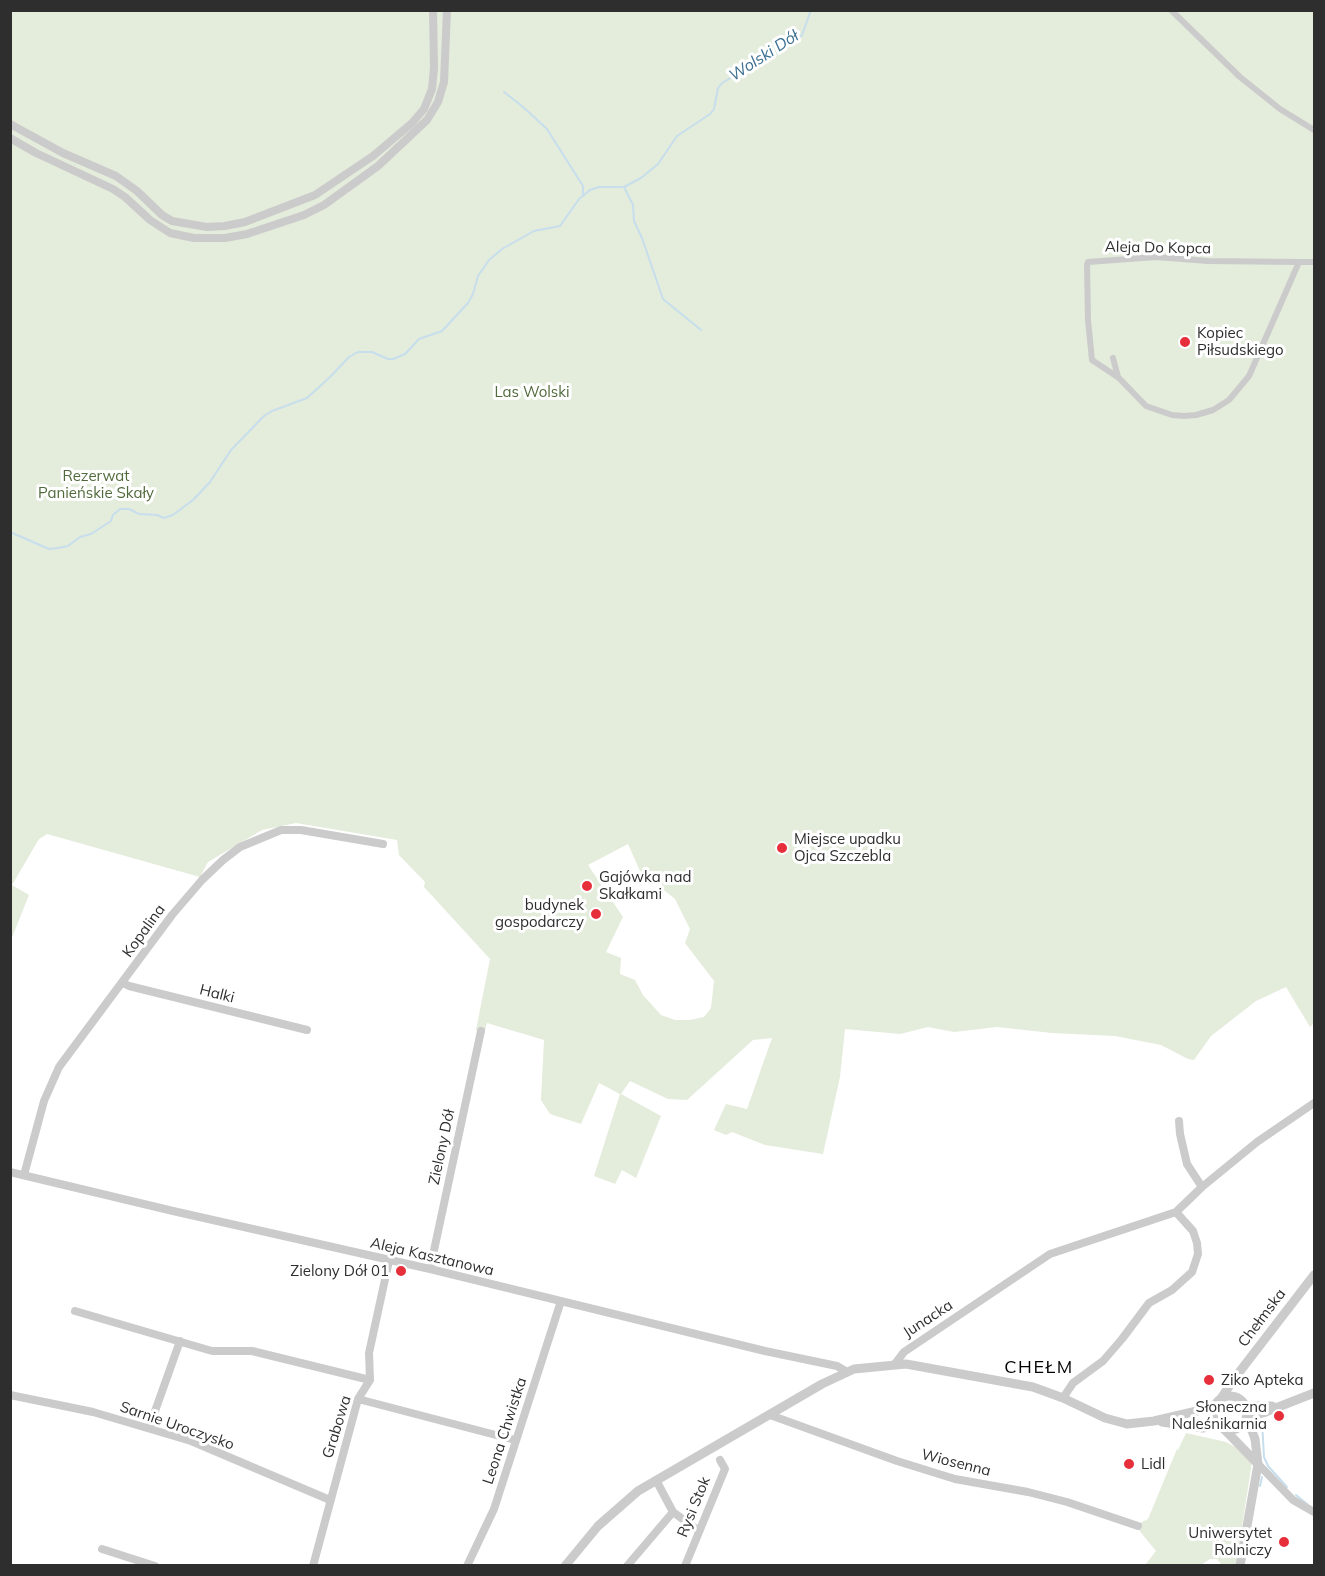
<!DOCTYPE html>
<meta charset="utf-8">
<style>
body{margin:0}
#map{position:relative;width:1325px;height:1576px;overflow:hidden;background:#fff;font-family:Mulish,sans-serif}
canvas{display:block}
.frame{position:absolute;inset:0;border:12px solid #2e2e2e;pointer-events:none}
</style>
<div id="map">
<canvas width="1325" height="1576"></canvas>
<div class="frame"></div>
</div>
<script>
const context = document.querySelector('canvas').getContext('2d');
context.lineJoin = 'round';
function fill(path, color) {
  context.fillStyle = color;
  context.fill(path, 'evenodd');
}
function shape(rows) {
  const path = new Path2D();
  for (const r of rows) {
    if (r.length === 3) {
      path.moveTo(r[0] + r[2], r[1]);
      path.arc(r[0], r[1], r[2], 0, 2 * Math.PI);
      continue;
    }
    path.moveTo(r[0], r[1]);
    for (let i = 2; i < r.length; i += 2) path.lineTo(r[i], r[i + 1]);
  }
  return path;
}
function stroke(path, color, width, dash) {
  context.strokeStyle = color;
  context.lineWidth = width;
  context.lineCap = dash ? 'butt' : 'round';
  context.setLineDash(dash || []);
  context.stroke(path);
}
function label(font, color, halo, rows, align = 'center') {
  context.font = font + ' Mulish,sans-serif';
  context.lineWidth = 6;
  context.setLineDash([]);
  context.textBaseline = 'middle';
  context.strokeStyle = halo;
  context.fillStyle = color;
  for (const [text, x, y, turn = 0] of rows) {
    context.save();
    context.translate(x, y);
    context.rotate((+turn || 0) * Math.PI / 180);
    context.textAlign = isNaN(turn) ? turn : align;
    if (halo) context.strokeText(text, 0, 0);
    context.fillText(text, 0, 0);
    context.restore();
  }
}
fill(shape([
 [11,11,1314,11,1314,1023,1310,1027,1286,987,1256,1001,1211,1036,1194,1060,1188,1059,1161,1045,1115,1036,1052,1033,997,1027,954,1032,928,1027,900,1034,845,1029,840,1077,823,1154,765,1145,732,1132,726,1135,714,1130,726,1104,747,1109,772,1038,753,1040,687,1100,668,1099,630,1081,621,1094,661,1116,636,1178,622,1170,615,1184,594,1176,620,1094,599,1083,581,1124,550,1114,541,1100,544,1040,487,1023,484,1035,476,1030,490,959,424,887,425,882,399,855,397,840,296,823,262,830,208,862,200,877,47,834,39,839,12,885,29,895,11,940],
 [628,844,640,871,675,899,690,929,685,943,714,981,711,1008,704,1017,690,1020,675,1020,661,1015,643,995,635,980,620,974,621,958,606,952,623,917,588,865],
 [1186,1433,1226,1442,1237,1448,1252,1462,1236,1565,1222,1565,1217,1559,1210,1559,1201,1565,1145,1565,1156,1551,1138,1529,1140,1523,1148,1519,1177,1449,1178,1450]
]), '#e4ecdc');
stroke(shape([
 [504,92,522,106,547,129,583,186,583,194],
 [624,187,633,205,634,221,642,238,663,299,701,330],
 [10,532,49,549,58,548,68,546,80,537,91,534,111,521,113,515,120,509,129,509,139,514,157,515,164,518,173,515,193,500,210,482,231,450,264,416,272,411,307,398,330,377,349,357,358,352,372,352,388,359,393,359,405,354,419,339,442,331,468,303,473,294,478,276,489,260,502,249,534,231,560,226,579,199,590,190,599,187,624,187,641,178,658,164,677,136,710,114,714,109,718,88,722,83,754,64,785,49,788,44,795,42,802,35,811,10],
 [1262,1421,1264,1457,1268,1466,1287,1487],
 [1260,1486,1262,1477],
 [1296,1495,1307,1504]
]), '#c7deec', 2);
stroke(shape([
 [1171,10,1240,77,1280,109,1314,130],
 [1299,262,1249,376,1229,400,1213,410,1196,415,1184,416,1172,415,1146,406,1119,378,1092,360,1088,320,1087,265,1088,262,1156,257,1208,261,1299,262,1314,262],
 [1113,358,1118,377]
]), '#cbcbcb', 6);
stroke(shape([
 [10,124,63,153,116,176,137,191,162,215,172,221,207,227,225,226,245,222,315,195,373,156,412,123,424,109,432,89,434,68,433,10],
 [10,138,36,153,113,189,125,197,150,220,170,233,194,238,225,238,247,234,304,215,324,205,378,166,427,120,438,102,444,82,447,10],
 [123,983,129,986,307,1030],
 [1179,1121,1180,1134,1187,1164,1202,1187],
 [10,1172,173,1211,430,1269,765,1351,837,1366,847,1372],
 [24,1175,44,1101,59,1067,172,915,202,880,223,860,240,847,281,830,301,830,383,844],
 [430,1269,481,1031],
 [75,1311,212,1351,252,1351,370,1380],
 [895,1364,904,1352,1050,1254,1176,1212,1202,1187,1257,1142,1314,1103],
 [10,1395,93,1412,191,1441,330,1500],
 [1063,1398,1073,1383,1103,1361,1122,1339,1149,1303,1172,1290,1192,1272,1198,1254,1197,1243,1193,1231,1176,1212],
 [358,1399,515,1440],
 [770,1415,897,1461,955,1479,1028,1492,1067,1502,1138,1526],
 [149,1428,180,1341],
 [1258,1464,1293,1500,1314,1512],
 [656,1480,673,1512,699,1531],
 [102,1549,155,1566],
 [313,1566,358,1399,370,1380,369,1353,389,1261],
 [467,1566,494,1509,561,1301],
 [627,1566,673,1512],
 [685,1566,725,1469,720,1460]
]), '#cbcbcb', 8);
stroke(shape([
 [1230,1413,17],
 [1220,1400,1234,1379,1314,1275],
 [1247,1406,1272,1406],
 [1247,1417,1263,1413,1314,1393],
 [1162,1422,1203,1428,1217,1425],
 [1223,1428,1258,1464],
 [565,1566,598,1526,638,1491,822,1384,854,1369,906,1364,1033,1387,1063,1398,1105,1418,1127,1424,1154,1421,1197,1411,1217,1404],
 [1240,1566,1258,1464,1255,1439,1247,1418]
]), '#cbcbcb', 9);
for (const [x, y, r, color] of [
 [1185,342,6,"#e72e3b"],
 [782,848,6,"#e72e3b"],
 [587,886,6,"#e72e3b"],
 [596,914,6,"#e72e3b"],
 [401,1271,6,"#e72e3b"],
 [1209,1380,6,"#e72e3b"],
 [1279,1416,6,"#e72e3b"],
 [1129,1464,6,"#e72e3b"],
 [1284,1542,6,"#e72e3b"]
]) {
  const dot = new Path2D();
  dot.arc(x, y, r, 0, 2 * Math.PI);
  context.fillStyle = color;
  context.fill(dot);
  stroke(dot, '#fff', 2);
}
label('15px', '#2e2e2e', '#fff', [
 ["Aleja Do Kopca",1158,248,1],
 ["Kopalina",144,931,-54],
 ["Halki",217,994,14],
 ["Zielony Dół",442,1147,-78],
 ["Aleja Kasztanowa",432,1257,13],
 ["Chełmska",1262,1318,-53],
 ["Junacka",928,1319,-33],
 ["Sarnie Uroczysko",177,1426,19],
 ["Grabowa",337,1427,-73],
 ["Leona Chwistka",505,1431,-72],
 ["Wiosenna",956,1463,14],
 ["Rysi Stok",694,1507,-68]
]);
label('15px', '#2e2e2e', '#fff', [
 ["Kopiec",1197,333],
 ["Piłsudskiego",1197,350],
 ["Miejsce upadku",794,839],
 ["Ojca Szczebla",794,856],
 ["Gajówka nad",599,877],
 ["Skałkami",599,894],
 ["budynek",584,905,"right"],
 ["gospodarczy",584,922,"right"],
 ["Zielony Dół 01",389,1271,"right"],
 ["Ziko Apteka",1221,1380],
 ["Słoneczna",1267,1407,"right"],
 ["Naleśnikarnia",1267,1424,"right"],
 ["Lidl",1141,1464],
 ["Uniwersytet",1272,1533,"right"],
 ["Rolniczy",1272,1550,"right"]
], 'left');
label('15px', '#516a3b', '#fff', [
 ["Las Wolski",532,392],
 ["Rezerwat",96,476],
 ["Panieńskie Skały",96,493]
]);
label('italic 16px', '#3b6f91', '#fff', [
 ["Wolski Dół",764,56,-33]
]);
context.letterSpacing = '1.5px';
label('18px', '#000', '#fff', [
 ["CHEŁM",1039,1368]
]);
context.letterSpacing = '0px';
</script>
